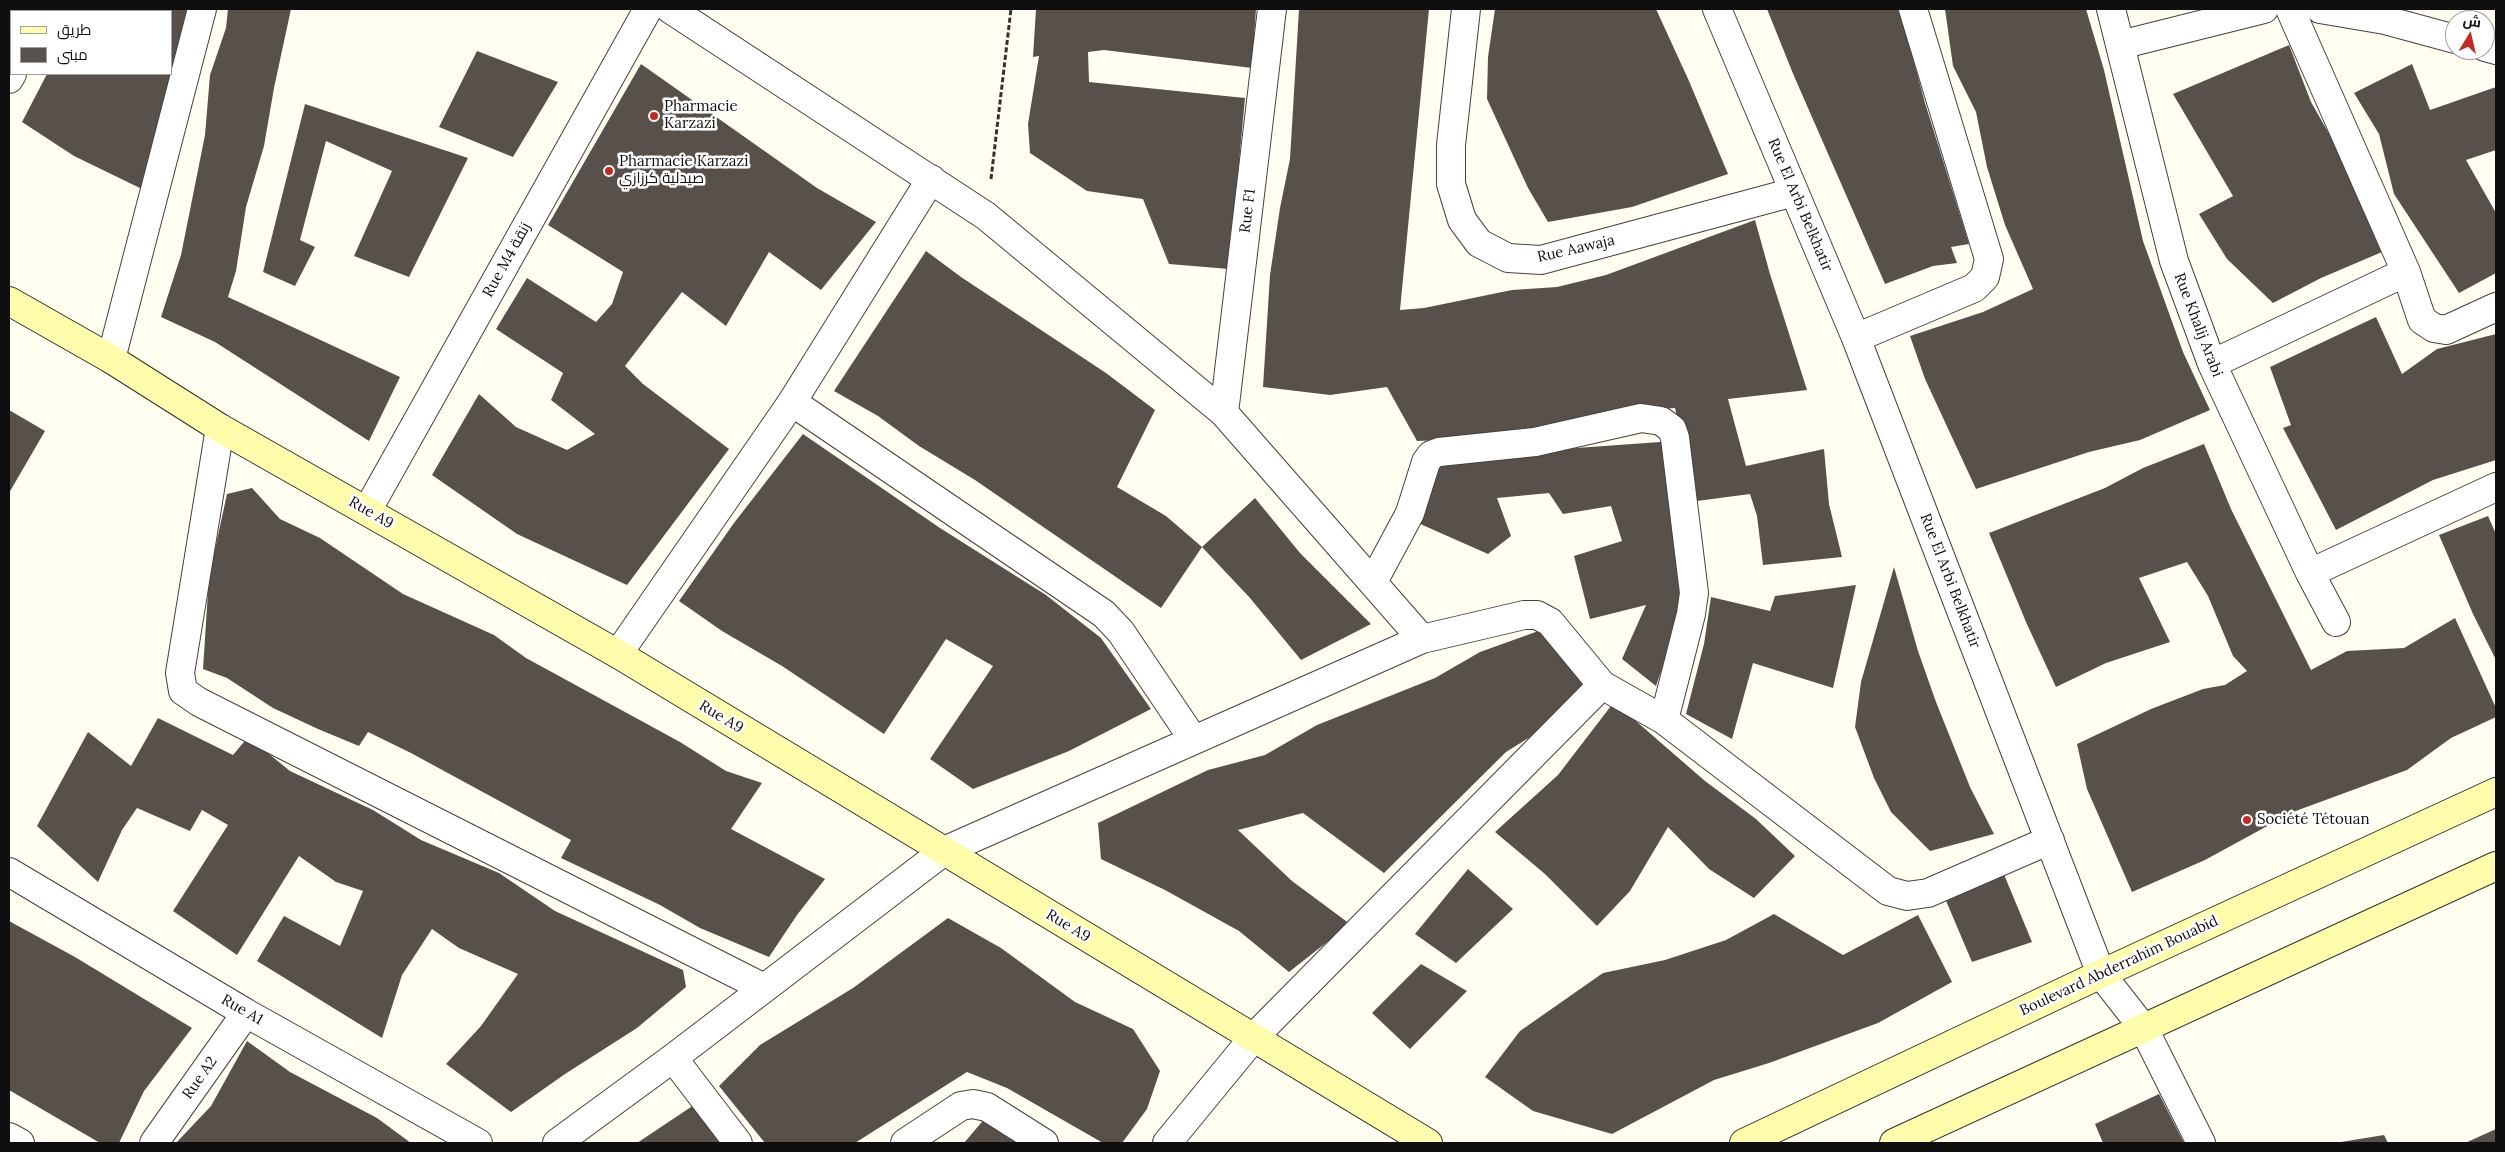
<!DOCTYPE html>
<meta charset="utf-8">
<style>
body{margin:0}
#map{position:relative;width:2505px;height:1152px;overflow:hidden;background:#fffef1;font-family:Lora,Cairo,serif}
canvas{display:block}
.frame{position:absolute;inset:0;border:10px solid #0f0f0f;pointer-events:none}
.legend{position:absolute;left:10px;top:10px;width:162px;height:65px;box-sizing:border-box;background:#fff;border:1px solid #9f9f9f;margin:0;padding:6px 9px;list-style:none;font-size:15px;color:#0f0f0f}
.legend li{display:flex;align-items:center;gap:10px;height:25px}
.legend b{width:25px;border:1px solid #9f9f9f}
.north{position:absolute;left:2445px;top:10px;width:50px;height:50px;box-sizing:border-box;background:#fff;border:1px solid #9f9f9f;border-radius:50%;rotate:9deg;font-size:14px;font-weight:700;line-height:20px;text-align:center;color:#0f0f0f}
.north::after{content:'';display:block;margin:auto;width:18px;height:22px;background:#c32a23;clip-path:polygon(50% 0,100% 100%,50% 72%,0 100%)}
</style>
<div id="map">
<canvas width="2505" height="1152"></canvas>
<div class="frame"></div>
<ul class="legend">
<li><b style="height:6px;background:#fffdac"></b>طريق</li>
<li><b style="height:14px;background:#58514b"></b>مبنى</li>
</ul>
<div class="north">ش</div>
</div>
<script>
const context = document.querySelector('canvas').getContext('2d');
context.lineJoin = 'round';
function fill(path, color) {
  context.fillStyle = color;
  context.fill(path, 'evenodd');
}
function shape(rows) {
  const path = new Path2D();
  for (const r of rows) {
    path.moveTo(r[0], r[1]);
    for (let i = 2; i < r.length; i += 2) path.lineTo(r[i], r[i + 1]);
  }
  return path;
}
function stroke(path, color, width, dash) {
  context.strokeStyle = color;
  context.lineWidth = width;
  context.lineCap = dash ? 'butt' : 'round';
  context.setLineDash(dash || []);
  context.stroke(path);
}
function label(font, color, halo, rows, align = 'center') {
  context.font = font + ' Lora,Cairo,serif';
  context.lineWidth = 5;
  context.setLineDash([]);
  context.textBaseline = 'middle';
  context.strokeStyle = halo;
  context.fillStyle = color;
  for (const [text, x, y, turn = 0] of rows) {
    context.save();
    context.translate(x, y);
    context.rotate((+turn || 0) * Math.PI / 180);
    context.textAlign = isNaN(turn) ? turn : align;
    if (halo) context.strokeText(text, 0, 0);
    context.fillText(text, 0, 0);
    context.restore();
  }
}
fill(shape([
 [9,9,19,9,18,11,11,11,11,24,9,29],
 [83,9,188,9,171,74,171,11,82,11],
 [228,9,291,9,274,88,264,146,246,207,236,271,228,297,400,377,369,441,215,342,161,317,181,255,205,135,210,75,226,28],
 [1036,9,1256,9,1252,68,1104,50,1088,52,1089,82,1245,98,1229,269,1169,264,1143,199,1087,191,1030,153,1028,124,1039,56,1033,57],
 [1299,9,1429,9,1400,310,1424,308,1512,290,1557,287,1606,275,1755,220,1770,274,1807,390,1728,399,1746,466,1824,449,1829,504,1842,557,1763,565,1757,516,1750,494,1697,501,1675,408,1604,413,1492,438,1417,441,1387,387,1330,395,1263,387,1270,275,1280,208,1290,159],
 [1495,9,1656,9,1689,81,1728,174,1632,207,1548,222,1528,188,1487,99,1488,57],
 [1767,9,1900,9,1925,103,1969,244,1951,247,1957,263,1933,266,1885,284,1794,76],
 [1945,9,2086,9,2104,70,2143,241,2183,352,2210,410,2140,440,2089,452,1976,489,1925,379,1910,336,1983,312,2033,289,2005,225,1987,167,1976,112,1953,66],
 [2289,45,2311,102,2336,146,2382,252,2321,278,2273,303,2227,259,2199,214,2233,196,2173,94],
 [477,51,558,82,513,157,439,127],
 [641,64,817,188,876,222,821,290,769,252,726,326,682,292,625,366,643,384,729,449,627,585,517,534,432,475,479,394,516,427,567,450,595,434,551,400,563,373,496,329,527,278,596,322,612,304,623,272,548,225],
 [2412,64,2430,110,2496,87,2496,150,2466,160,2496,213,2496,273,2459,293,2394,194,2379,134,2354,93],
 [47,74,172,74,144,190,74,156,22,122],
 [305,104,468,158,409,277,354,256,392,171,326,141,300,240,315,247,295,286,263,272],
 [926,251,961,277,1106,373,1155,410,1117,487,1166,516,1202,547,1161,608,975,480,919,446,878,416,834,391],
 [2376,317,2402,374,2437,349,2496,334,2496,460,2433,480,2336,530,2283,428,2291,425,2270,367],
 [9,410,45,431,9,493],
 [803,434,940,528,1046,595,1101,638,1151,709,1069,751,973,789,930,759,993,666,946,639,884,734,782,666,722,631,679,601,734,523],
 [1674,441,1687,595,1656,686,1622,659,1646,605,1590,619,1574,556,1622,541,1611,506,1563,514,1549,493,1497,498,1511,536,1488,554,1418,523,1437,458],
 [2204,444,2231,509,2311,670,2347,651,2404,648,2455,618,2496,708,2496,717,2451,738,2407,770,2293,812,2205,860,2132,892,2087,789,2077,744,2151,709,2203,689,2225,685,2247,671,2233,656,2208,596,2187,562,2139,578,2170,642,2106,663,2056,687,2026,622,1989,533,2105,488,2143,468],
 [252,488,280,519,320,538,403,594,494,635,526,658,680,742,726,771,762,783,731,829,825,879,797,915,769,957,700,928,660,905,561,858,571,840,411,753,368,732,359,746,318,729,273,708,227,678,203,669,209,577,227,494],
 [1255,498,1300,553,1371,624,1301,660,1250,598,1202,547],
 [2488,516,2496,534,2496,660,2473,614,2439,535],
 [1894,567,1918,651,1936,702,1970,787,1994,834,1930,851,1891,812,1874,778,1855,727,1861,682],
 [1856,585,1833,688,1753,663,1732,739,1686,714,1704,644,1711,597,1770,611,1775,596],
 [1544,629,1589,680,1538,732,1506,752,1384,873,1303,813,1238,830,1292,881,1350,924,1289,972,1239,931,1165,890,1101,859,1098,823,1208,770,1265,755,1317,725,1435,678,1480,652],
 [1614,702,1705,781,1756,819,1795,856,1754,898,1709,869,1668,827,1630,891,1597,926,1545,874,1495,832,1558,775],
 [158,718,233,755,248,737,290,771,373,810,421,840,499,873,555,911,683,970,686,987,637,1028,565,1074,511,1112,446,1064,481,1026,518,974,459,948,432,929,402,975,382,1038,257,961,284,916,340,946,363,891,336,882,299,856,237,955,173,911,228,825,202,810,190,831,137,808,122,830,98,882,37,826,88,732,131,766],
 [1468,869,1513,909,1456,963,1415,934],
 [2003,872,2032,942,1972,962,1944,896],
 [1774,914,1843,955,1918,915,1952,982,1878,1023,1769,1063,1714,1080,1612,1134,1533,1111,1485,1077,1520,1031,1603,973,1665,960,1726,940],
 [948,918,1001,948,1075,1002,1133,1029,1160,1071,1147,1109,1122,1143,1103,1143,1007,1088,967,1072,855,1143,765,1143,719,1086,760,1045,853,988],
 [9,921,75,957,192,1028,144,1091,119,1143,100,1143,9,1090],
 [1421,964,1467,991,1410,1049,1372,1013],
 [247,1041,290,1072,377,1118,411,1143,176,1143,211,1106],
 [2159,1094,2184,1143,2103,1143,2095,1124],
 [694,1105,732,1143,637,1143],
 [986,1117,1030,1143,964,1143],
 [2496,1129,2496,1143,2465,1143],
 [2384,1135,2388,1143,2341,1143,2341,1142]
]), '#58514b');
const street = shape([
 [670,9,986,216,1224,413,1422,639],
 [1466,9,1451,145,1451,184,1462,220,1479,243,1508,258,1541,260,1794,192],
 [1717,9,1856,338,2101,974,2144,1029,2201,1143],
 [2111,9,2174,261,2212,364,2310,573,2336,622],
 [2290,9,2406,272,2422,320,2434,328,2446,330,2496,307],
 [2320,9,2385,20,2455,39],
 [44,11,46,9],
 [2120,45,2264,9],
 [2485,47,2496,50],
 [9,79,12,74],
 [1856,338,1974,288,1985,277,1989,259,1913,9],
 [111,359,202,9],
 [2212,364,2406,272],
 [792,402,1104,614,1121,632,1193,739],
 [1224,413,1272,9],
 [220,428,180,673,183,691,199,702,764,988],
 [367,511,648,9],
 [2310,573,2496,487],
 [1373,582,1410,513,1426,462,1431,455,1439,452,1535,442,1641,418,1661,421,1672,429,1675,438,1694,593,1691,614,1664,720],
 [618,654,792,402,931,179],
 [9,872,246,1013,478,1143],
 [673,1058,738,1143],
 [9,1137,20,1143],
 [154,1143,246,1013],
 [557,1143,673,1058,944,851,1422,639,1524,615,1537,615,1550,622,1602,685,1664,720,1888,891,1907,896,1928,893,2050,840],
 [905,1143,961,1106,973,1104,987,1107,1044,1143],
 [1167,1143,1254,1037,1602,685]
]);
const secondary = shape([
 [9,301,111,359,220,428,618,654,1428,1143],
 [1744,1143,2101,974,2496,792],
 [1894,1143,2496,866]
]);
stroke(street, '#424242', 30);
stroke(secondary, '#313131', 30);
stroke(shape([
 [991,179,1011,9]
]), '#313131', 3, [5, 2.5]);
stroke(street, '#fff', 28);
stroke(secondary, '#fffdac', 28);
for (const [x, y, r, color] of [
 [654,116,5,"#c32a23"],
 [609,171,5,"#c32a23"],
 [2247,820,5,"#c32a23"]
]) {
  const dot = new Path2D();
  dot.arc(x, y, r, 0, 2 * Math.PI);
  context.fillStyle = color;
  context.fill(dot);
  stroke(dot, '#fff', 2);
}
label('15px', '#0f0f0f', '#fff', [
 ["Pharmacie",664,107],
 ["Karzazi",664,124],
 ["Pharmacie Karzazi",619,162],
 ["صيدلية كرزازي",619,179],
 ["Société Tétouan",2257,820]
], 'left');
label('15px', '#0f0f0f', '#fff', [
 ["Rue El Arbi Belkhatir",1800,205,67],
 ["Rue F1",1248,211,-83],
 ["Rue Aawaja",1576,249,-13],
 ["Rue M4 زنقة",507,260,-61],
 ["Rue Khalij Arabi",2198,325,69],
 ["Rue A9",371,513,30],
 ["Rue El Arbi Belkhatir",1950,581,69],
 ["Rue A9",721,717,31],
 ["Rue A9",1068,926,31],
 ["Boulevard Abderrahim Bouabid",2119,966,-25],
 ["Rue A1",242,1010,30],
 ["Rue A2",200,1078,-55]
]);
</script>
